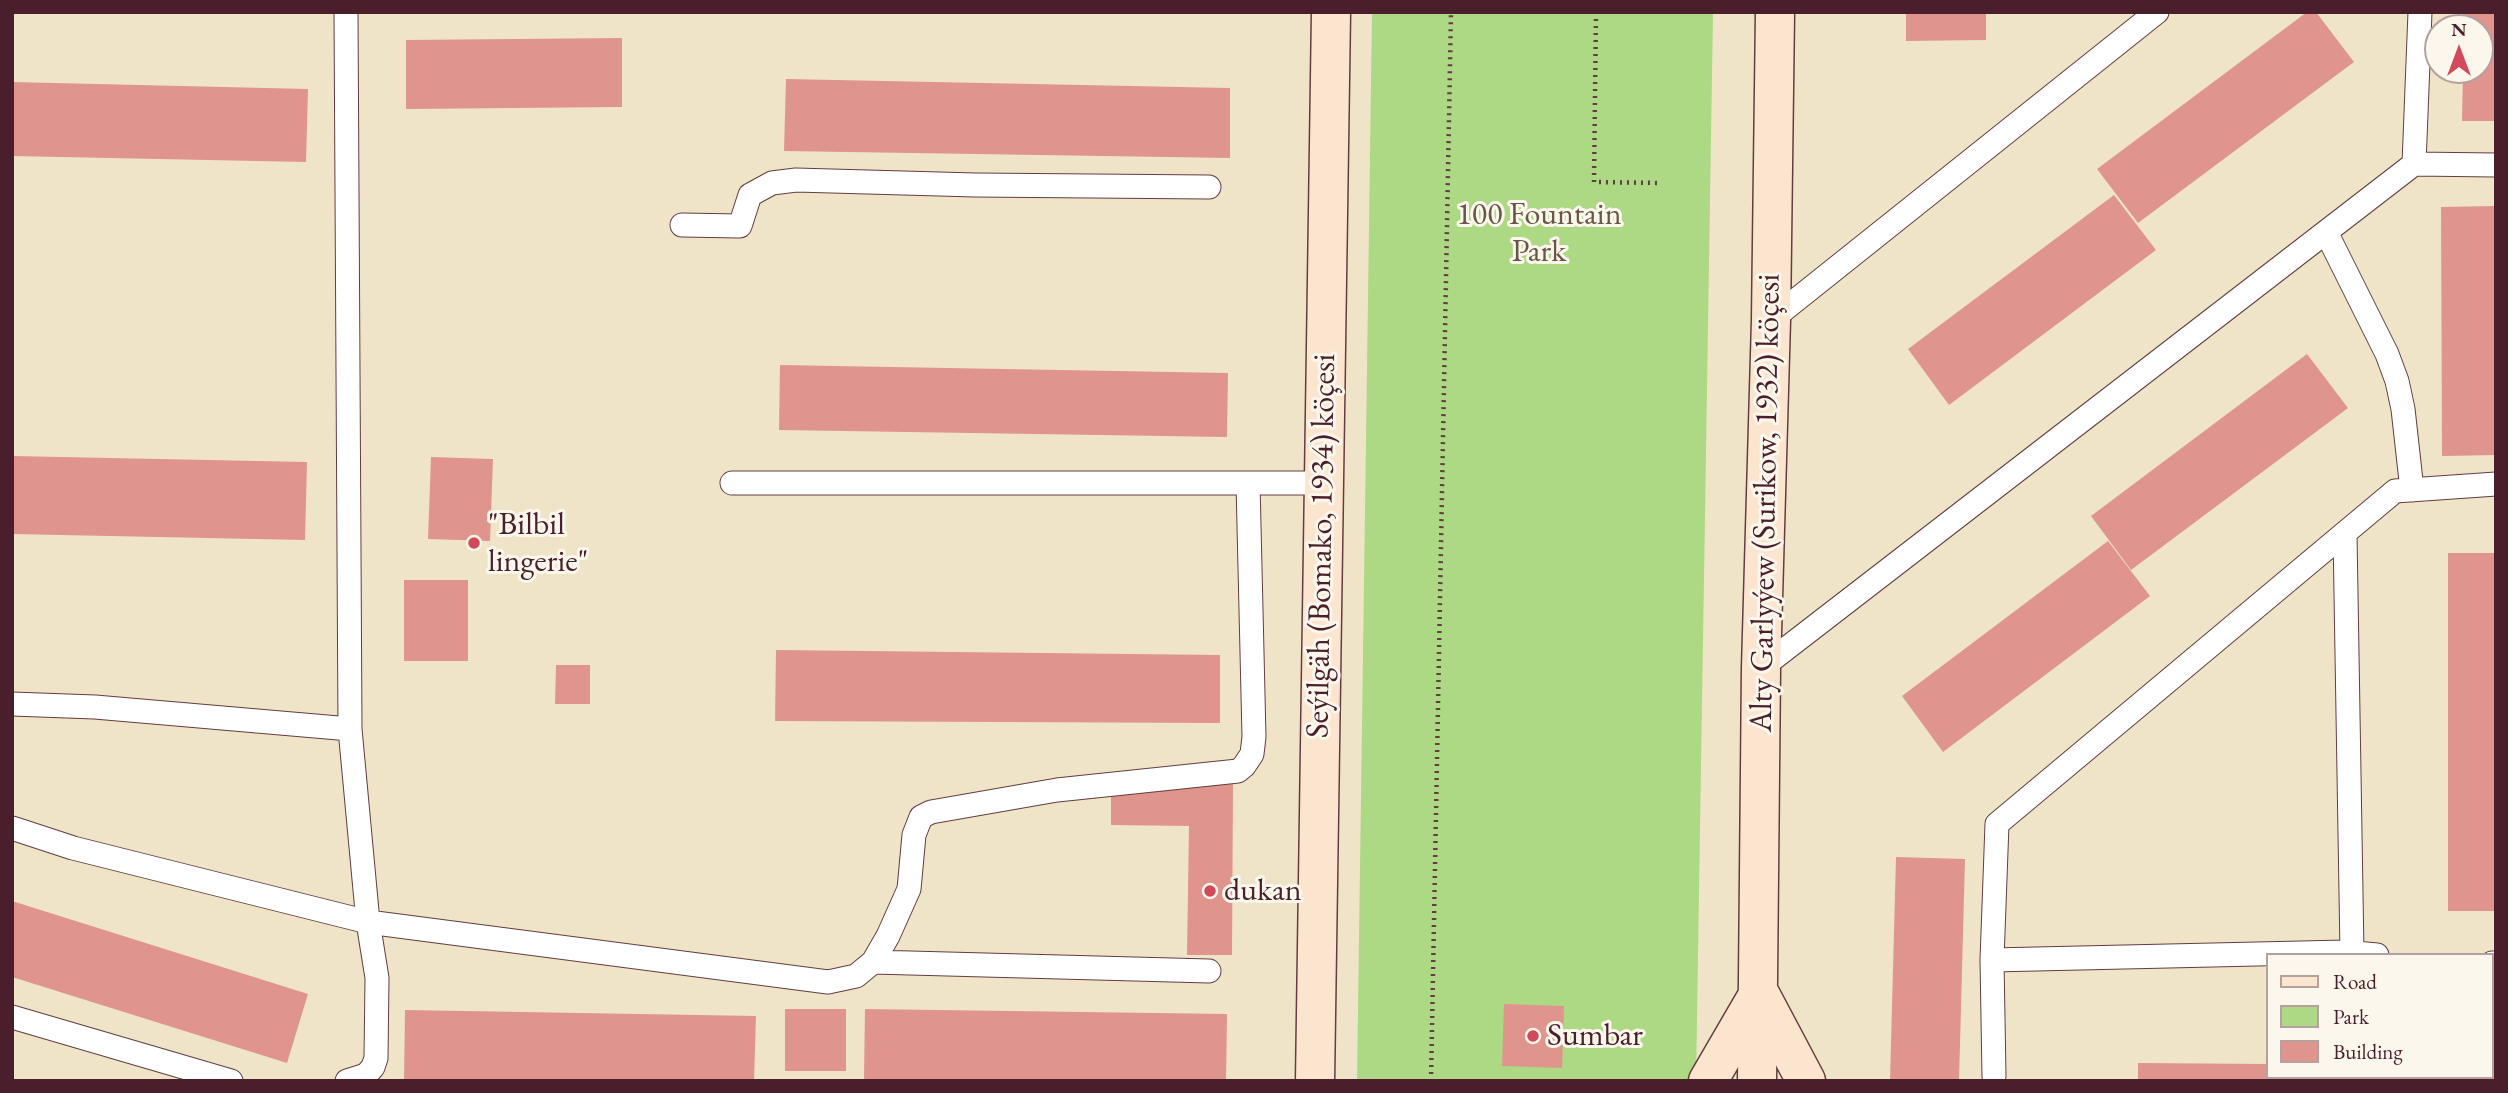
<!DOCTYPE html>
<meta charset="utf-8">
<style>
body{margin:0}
#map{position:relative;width:2508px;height:1093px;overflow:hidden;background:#efe4c7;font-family:"EB Garamond",serif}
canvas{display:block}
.frame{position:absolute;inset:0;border:14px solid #4a1f2b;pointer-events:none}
.legend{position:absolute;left:2266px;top:953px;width:228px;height:126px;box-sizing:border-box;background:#fbf7ec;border:2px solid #b4a19f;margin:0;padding:9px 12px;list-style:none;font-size:21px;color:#4a1f2b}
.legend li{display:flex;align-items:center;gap:14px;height:35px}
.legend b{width:35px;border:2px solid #b4a19f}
.north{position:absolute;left:2424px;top:14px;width:70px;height:70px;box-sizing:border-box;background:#fbf7ec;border:2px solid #b4a19f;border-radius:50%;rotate:0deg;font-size:19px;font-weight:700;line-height:28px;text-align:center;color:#4a1f2b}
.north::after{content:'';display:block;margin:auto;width:24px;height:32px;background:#d1495b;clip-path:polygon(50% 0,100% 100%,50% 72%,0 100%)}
</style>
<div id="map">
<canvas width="2508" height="1093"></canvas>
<div class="frame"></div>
<ul class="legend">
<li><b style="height:9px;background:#fce5cf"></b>Road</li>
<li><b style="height:19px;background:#add884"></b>Park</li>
<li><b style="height:19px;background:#df958d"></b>Building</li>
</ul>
<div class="north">N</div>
</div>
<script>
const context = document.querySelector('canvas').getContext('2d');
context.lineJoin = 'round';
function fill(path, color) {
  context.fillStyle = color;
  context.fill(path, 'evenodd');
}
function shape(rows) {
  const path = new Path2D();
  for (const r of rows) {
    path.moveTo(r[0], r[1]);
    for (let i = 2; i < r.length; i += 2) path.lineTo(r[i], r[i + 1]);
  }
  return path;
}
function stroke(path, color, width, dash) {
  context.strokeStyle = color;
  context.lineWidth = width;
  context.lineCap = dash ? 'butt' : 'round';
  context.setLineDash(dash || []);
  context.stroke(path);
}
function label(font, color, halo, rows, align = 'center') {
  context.font = font + ' "EB Garamond",serif';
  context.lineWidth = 6;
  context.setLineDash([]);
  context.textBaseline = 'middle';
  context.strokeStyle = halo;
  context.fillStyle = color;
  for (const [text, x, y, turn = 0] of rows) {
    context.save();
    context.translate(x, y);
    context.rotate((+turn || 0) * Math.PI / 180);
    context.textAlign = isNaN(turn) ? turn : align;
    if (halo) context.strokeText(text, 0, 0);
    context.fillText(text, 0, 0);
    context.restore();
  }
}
fill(shape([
 [1372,12,1713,12,1696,1081,1357,1081]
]), '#add884');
fill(shape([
 [1906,12,1986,12,1986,40,1906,41],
 [2307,12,2316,12,2354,62,2138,223,2097,169],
 [2463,12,2496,12,2496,121,2462,121,2463,70,2480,70,2480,28,2463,28],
 [622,38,622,107,406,109,406,40],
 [786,79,1230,88,1230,158,784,151],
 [12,82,308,89,306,162,12,156],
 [2114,195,2156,250,1949,405,1908,349],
 [2496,206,2496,455,2442,456,2441,207],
 [2307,354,2348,408,2131,570,2091,516],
 [780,365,1228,373,1227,437,779,430],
 [12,456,307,462,305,540,12,534],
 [431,457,493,459,490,541,428,539],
 [2108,541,2150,596,1943,752,1902,696],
 [2448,553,2496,553,2496,911,2448,911],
 [404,580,468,580,468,661,404,661],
 [776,650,1220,655,1220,723,775,721],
 [556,665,590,665,590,704,555,704],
 [1111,780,1233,782,1232,955,1187,955,1189,826,1111,825],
 [1896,857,1965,859,1959,1081,1890,1081],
 [12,901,308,994,287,1063,12,977],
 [1504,1004,1564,1006,1562,1068,1502,1066],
 [785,1009,846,1009,846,1071,785,1071],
 [865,1009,1227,1014,1226,1081,864,1079],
 [405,1010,756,1016,754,1081,404,1081],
 [2492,1048,2496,1048,2496,1081,2356,1081,2356,1077,2492,1077],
 [2138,1063,2268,1064,2268,1077,2354,1077,2354,1081,2138,1081]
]), '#df958d');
const lane = shape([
 [346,12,350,729,368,922,377,978,376,1058,373,1067,366,1075,347,1081],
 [2414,164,2420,12],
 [682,225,740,226,750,195,772,183,796,180,975,185,1209,187],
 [2326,232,2387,354,2397,381,2403,409,2412,490],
 [1771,320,2157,12],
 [732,483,1322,483],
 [2345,534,2352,953],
 [1761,668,2414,164,2496,165],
 [12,704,95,707,350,729],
 [12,828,73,848,368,922,828,982,856,976,873,962,888,936,909,889,914,835,921,817,931,812,1057,790,1238,771,1244,766,1252,754,1254,737,1248,483],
 [1992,960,2345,952,2377,955],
 [873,962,1209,971],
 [2492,963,2496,963],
 [12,1017,231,1081],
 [1994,1076,1992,960,1997,824,2395,491,2496,484]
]);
const secondary = shape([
 [1761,996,1806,1081],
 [1315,1081,1331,12],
 [1708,1081,1758,995],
 [1757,1081,1761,668,1771,320,1775,12]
]);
stroke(lane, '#633d42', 25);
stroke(secondary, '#633d42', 41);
stroke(shape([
 [1596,12,1594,182,1661,183],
 [1431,1081,1451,12]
]), '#633d42', 4.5, [2, 5]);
stroke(lane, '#fff', 23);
stroke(secondary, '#fce5cf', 38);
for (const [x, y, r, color] of [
 [474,543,7,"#d1495b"],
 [1210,891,7,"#d1495b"],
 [1533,1036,7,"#d1495b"]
]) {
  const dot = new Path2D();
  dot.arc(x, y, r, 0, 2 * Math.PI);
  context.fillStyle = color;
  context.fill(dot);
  stroke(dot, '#fbf7ec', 2.5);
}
label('32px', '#685646', '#fbf7ec', [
 ["100 Fountain",1539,215],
 ["Park",1539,252]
]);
label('32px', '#4a1f2b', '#fbf7ec', [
 ["Alty Garlyýew (Surikow, 1932) köçesi",1766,503,-89],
 ["Seýilgäh (Bomako, 1934) köçesi",1322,546,-89]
]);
label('32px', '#4a1f2b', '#fbf7ec', [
 ["\"Bilbil",488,525],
 ["lingerie\"",488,562],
 ["dukan",1224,891],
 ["Sumbar",1547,1036]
], 'left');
</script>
